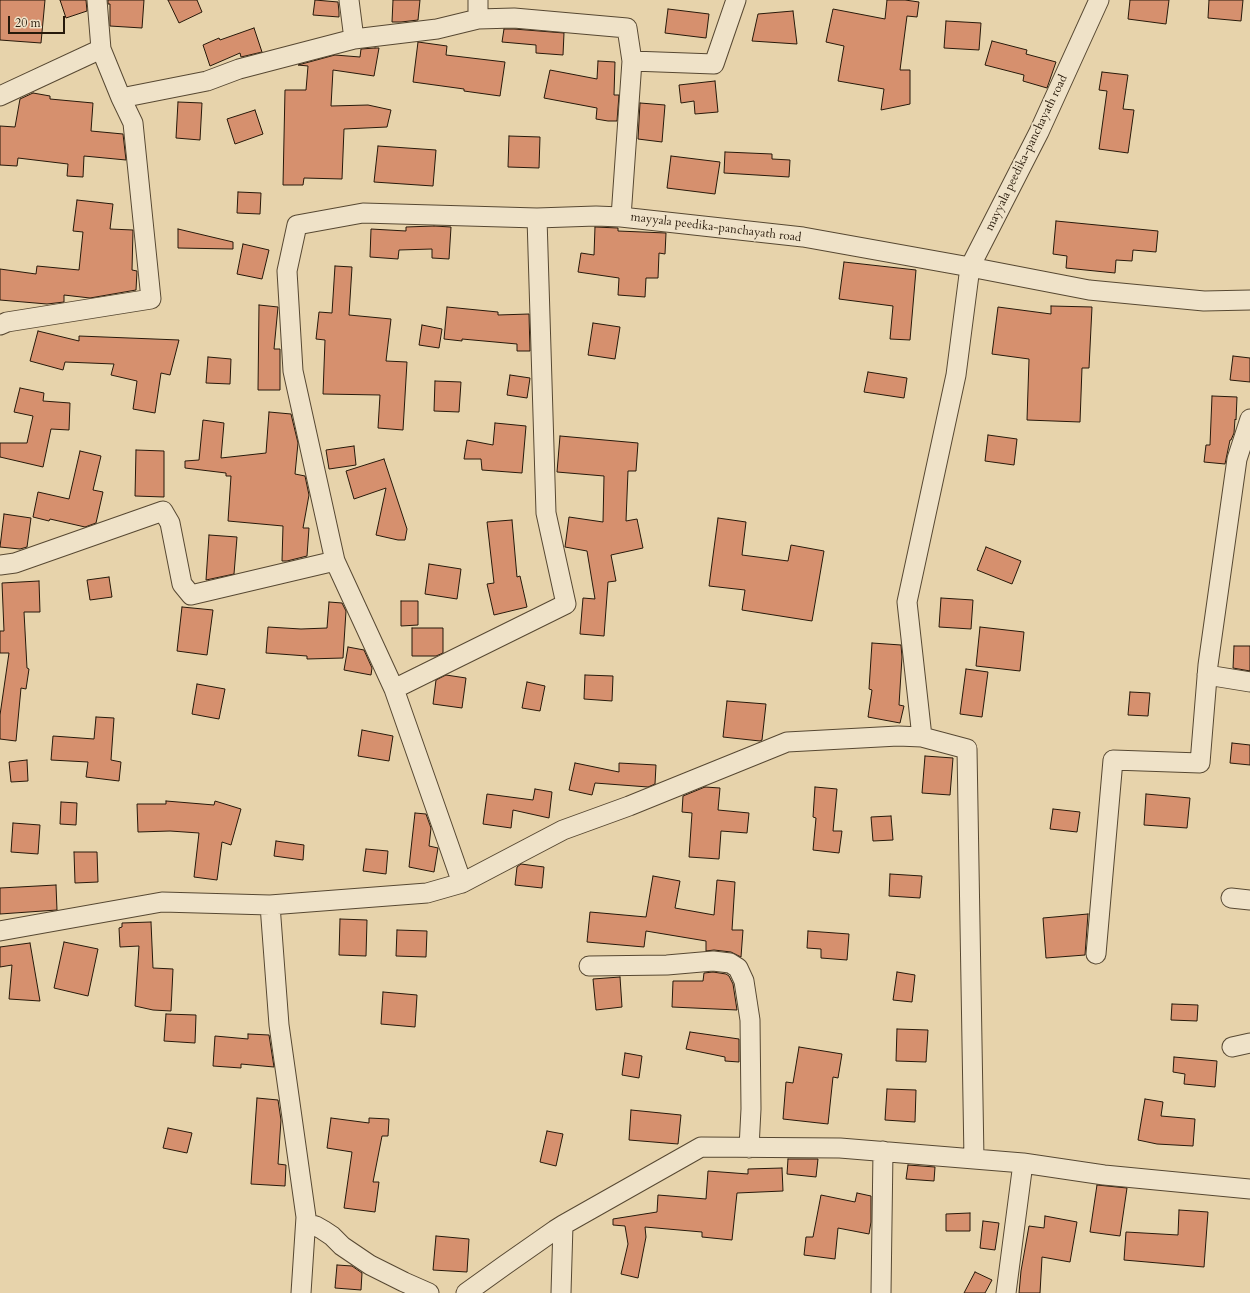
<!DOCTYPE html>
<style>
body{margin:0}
#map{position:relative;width:1250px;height:1293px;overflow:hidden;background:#e7d3ab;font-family:Cardo,serif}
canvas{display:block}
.scale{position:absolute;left:8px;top:16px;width:57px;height:18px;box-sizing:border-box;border:2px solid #27190a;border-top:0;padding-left:5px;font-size:12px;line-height:14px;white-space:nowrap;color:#27190a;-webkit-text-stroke:3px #efe2c8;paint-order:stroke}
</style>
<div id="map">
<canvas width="1250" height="1293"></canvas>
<div class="scale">20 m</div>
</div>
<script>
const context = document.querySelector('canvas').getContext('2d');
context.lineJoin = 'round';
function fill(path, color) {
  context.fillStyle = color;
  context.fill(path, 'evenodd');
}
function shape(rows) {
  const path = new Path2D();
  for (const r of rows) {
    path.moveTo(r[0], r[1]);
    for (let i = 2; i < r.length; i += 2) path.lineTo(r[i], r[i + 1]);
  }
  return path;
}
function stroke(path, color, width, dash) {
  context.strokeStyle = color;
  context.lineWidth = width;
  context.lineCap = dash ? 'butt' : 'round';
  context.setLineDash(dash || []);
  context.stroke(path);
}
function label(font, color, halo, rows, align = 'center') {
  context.font = font + ' Cardo,serif';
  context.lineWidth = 4;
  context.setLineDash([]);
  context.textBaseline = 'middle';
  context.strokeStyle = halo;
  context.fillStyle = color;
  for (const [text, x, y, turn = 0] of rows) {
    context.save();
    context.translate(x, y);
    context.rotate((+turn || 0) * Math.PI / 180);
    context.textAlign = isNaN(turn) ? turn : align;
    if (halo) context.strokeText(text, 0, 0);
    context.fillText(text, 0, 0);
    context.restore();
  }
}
const building = shape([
 [0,0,45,0,41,43,0,40,0,0],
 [60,0,86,0,87,11,66,18,60,0],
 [108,0,144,0,142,28,110,26,110,4,108,4,108,0],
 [168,0,197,0,202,12,179,23,168,0],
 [315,0,338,2,339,12,339,17,313,15,315,0],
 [393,0,420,0,418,20,401,22,392,22,393,0],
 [887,0,905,0,919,2,917,17,907,16,900,70,910,70,910,104,881,110,884,89,838,81,844,46,826,42,833,9,885,19,887,0],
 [1130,0,1169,0,1166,24,1128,19,1130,0],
 [1209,0,1243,0,1241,21,1208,18,1209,0],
 [668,9,709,14,706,38,665,33,668,9],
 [793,11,797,44,752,41,758,14,793,11],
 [946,21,981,23,979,50,944,48,946,21],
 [254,28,262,52,241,57,240,53,210,66,203,45,219,38,220,40,254,28],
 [504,29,514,29,564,33,563,55,536,53,536,45,502,42,504,29],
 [992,41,1027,50,1026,54,1056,62,1047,88,1023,81,1024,75,985,65,992,41],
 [418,42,447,46,446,55,505,62,500,96,464,91,464,89,413,82,418,42],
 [375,48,379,48,374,76,333,70,331,106,368,105,391,110,387,127,344,129,342,179,304,178,303,185,283,185,285,90,306,90,308,66,298,65,335,55,360,57,361,49,375,48],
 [598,61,615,62,614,95,619,95,617,121,608,121,596,119,597,108,544,98,550,70,597,79,598,61],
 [1102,72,1128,75,1123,109,1134,110,1128,153,1099,149,1107,91,1099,90,1102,72],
 [715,81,718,112,695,114,694,101,681,103,679,85,715,81],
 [33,93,50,96,50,99,93,103,91,131,123,134,126,160,84,156,83,177,67,176,68,164,18,158,17,166,0,165,0,126,15,127,20,99,33,93],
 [178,102,202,103,200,140,176,138,178,102],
 [640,103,665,105,662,142,638,139,640,103],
 [255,110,263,134,235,144,227,119,255,110],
 [509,136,540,137,539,168,508,167,509,136],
 [378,146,436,150,433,186,374,182,378,146],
 [725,152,772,154,772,159,790,160,789,177,724,173,725,152],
 [671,156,720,162,715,194,667,188,671,156],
 [238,192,261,193,260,214,237,213,238,192],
 [77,200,113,204,110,229,133,230,132,270,137,271,136,290,90,298,64,295,64,302,47,304,0,300,0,269,36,274,37,266,79,270,83,232,73,231,77,200],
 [1056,221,1158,231,1156,252,1133,250,1132,261,1116,260,1115,273,1066,268,1067,256,1053,254,1056,221],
 [434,226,451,227,449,259,432,258,432,249,399,250,398,259,370,257,371,229,406,231,406,227,434,226],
 [595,227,618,228,618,231,666,233,665,254,659,253,658,278,646,278,645,297,618,295,619,278,578,272,581,253,594,255,595,227],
 [178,229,233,242,233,249,178,248,178,229],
 [243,244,269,250,262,279,237,274,243,244],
 [844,262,916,270,910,340,890,339,893,306,839,299,844,262],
 [335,266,352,267,349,315,391,319,386,361,407,362,403,430,378,428,380,395,323,394,325,340,316,339,319,312,332,313,335,266],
 [259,305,278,307,274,349,280,349,280,390,258,390,259,305],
 [1051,306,1092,307,1089,368,1082,368,1080,422,1027,420,1029,359,992,354,998,307,1051,314,1051,306],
 [447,307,498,312,498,315,529,314,530,351,517,351,517,344,462,339,462,341,444,339,447,307],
 [593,323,620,327,615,359,588,355,593,323],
 [422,325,442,329,439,348,419,345,422,325],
 [38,331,79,341,79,336,179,340,170,375,161,373,155,413,133,409,137,381,111,375,114,364,65,362,63,370,30,361,38,331],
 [1233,356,1250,358,1250,382,1230,380,1233,356],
 [208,357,231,359,230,384,206,383,208,357],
 [868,372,907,378,904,398,864,392,868,372],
 [510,375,530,378,527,398,507,395,510,375],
 [435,381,461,382,459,412,434,411,435,381],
 [20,388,44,393,43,401,70,403,69,430,51,429,43,467,0,457,0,443,27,443,33,416,14,412,20,388],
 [1212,396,1237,397,1236,420,1235,419,1234,433,1231,440,1230,440,1225,464,1204,462,1206,445,1210,445,1212,396],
 [269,412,291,414,298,443,295,474,305,476,309,495,303,528,309,528,307,556,287,561,282,561,283,526,228,521,231,476,226,476,226,473,185,468,185,461,199,460,203,420,224,423,221,458,266,453,269,412],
 [495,423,526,426,522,473,482,470,481,459,464,459,467,440,493,445,495,423],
 [988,435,1017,439,1014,465,985,461,988,435],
 [560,436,638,443,636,471,628,471,626,521,637,519,643,548,611,555,616,581,608,582,604,636,580,634,583,598,595,599,587,551,565,547,569,517,603,522,604,476,557,472,560,436],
 [354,446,356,465,329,469,326,450,354,446],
 [136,450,164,451,164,497,135,496,136,450],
 [80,451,101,456,93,490,103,492,96,523,85,527,50,519,49,521,33,517,38,492,69,499,80,451],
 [384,459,407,529,405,540,398,540,376,535,386,488,354,499,346,471,384,459],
 [4,514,31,518,27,547,20,549,0,547,4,514],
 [718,518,746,522,742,555,788,561,791,545,824,551,812,621,742,610,745,590,709,586,718,518],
 [512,520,517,577,520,576,527,607,494,615,487,584,494,583,487,522,512,520],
 [209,535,237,537,234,574,206,580,209,535],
 [986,547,1021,561,1012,584,977,570,986,547],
 [429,564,461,569,457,599,425,594,429,564],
 [109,577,112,597,90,600,87,580,109,577],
 [39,581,40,612,24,612,27,668,29,669,26,689,21,688,16,741,0,739,0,715,9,653,0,653,0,631,4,631,2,583,39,581],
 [941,598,973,600,971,629,939,627,941,598],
 [401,601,418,601,418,625,401,626,401,601],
 [329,602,342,603,346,611,343,658,307,659,307,656,266,653,268,627,301,629,327,628,329,602],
 [182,607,213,610,207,655,177,651,182,607],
 [980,627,1024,632,1020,671,976,666,980,627],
 [412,628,443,628,443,653,436,656,412,656,412,628],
 [872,643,901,645,902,657,899,705,904,706,900,723,868,717,872,690,869,689,872,643],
 [1234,646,1250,646,1250,671,1233,668,1234,646],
 [348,647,364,650,372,668,371,675,344,670,348,647],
 [966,669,988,672,982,717,960,714,966,669],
 [446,675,466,678,462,708,433,704,436,680,446,675],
 [585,675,613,676,612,701,584,699,585,675],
 [527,682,545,686,540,711,522,708,527,682],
 [197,684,225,689,219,719,192,714,197,684],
 [1130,692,1150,693,1148,716,1128,715,1130,692],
 [727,701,766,704,762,740,760,741,723,737,727,701],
 [96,717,114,718,111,760,121,762,119,781,86,777,88,762,51,760,53,736,94,739,96,717],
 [362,730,393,736,389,761,358,756,362,730],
 [1232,743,1250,745,1250,765,1230,763,1232,743],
 [925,756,953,758,950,795,922,793,925,756],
 [27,760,28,781,11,782,9,762,27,760],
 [575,763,619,772,619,763,656,765,655,784,648,787,595,783,592,795,569,790,575,763],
 [705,787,720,788,718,810,749,813,747,833,721,831,719,859,689,857,692,813,682,812,683,796,705,787],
 [815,787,837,789,833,831,842,831,839,853,813,850,816,818,813,817,815,787],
 [535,789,552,792,549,818,513,810,511,828,483,824,487,794,533,800,535,789],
 [1146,794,1190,798,1187,828,1144,825,1146,794],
 [166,801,214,805,215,801,241,809,231,845,222,842,217,880,194,877,199,833,170,831,138,832,137,804,166,804,166,801],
 [61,802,77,803,76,825,60,824,61,802],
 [1053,809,1080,812,1077,832,1050,829,1053,809],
 [415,813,426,814,431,828,429,846,438,848,434,872,409,867,415,813],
 [891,816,893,840,873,841,871,817,891,816],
 [13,823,40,825,38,854,11,852,13,823],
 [276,841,304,845,303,860,274,856,276,841],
 [366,849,388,851,386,874,363,871,366,849],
 [74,852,97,852,98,882,75,883,74,852],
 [521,864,544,867,542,888,515,885,517,867,521,864],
 [890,874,922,876,920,898,889,896,890,874],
 [653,876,680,881,675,908,714,915,717,880,735,882,732,930,743,930,741,957,731,952,714,950,706,951,706,941,646,931,644,947,587,942,590,912,646,917,653,876],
 [56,885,57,910,0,914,0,888,56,885],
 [1088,914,1085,955,1046,958,1043,918,1088,914],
 [340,919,367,920,366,956,339,955,340,919],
 [151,922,153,968,173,969,171,1011,153,1010,135,1006,139,946,120,947,119,928,122,927,122,923,151,922],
 [397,930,427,931,426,957,396,956,397,930],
 [808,931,849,934,847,960,821,958,821,949,807,948,808,931],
 [64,942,98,949,88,996,54,988,64,942],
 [30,943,40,1001,9,999,12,965,0,967,0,947,30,943],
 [713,972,726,974,729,976,733,984,737,1010,672,1007,673,981,703,981,704,973,713,972],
 [897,972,915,975,912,1002,893,1000,897,972],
 [620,977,622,1007,596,1010,593,979,620,977],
 [383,992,417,995,415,1027,381,1024,383,992],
 [1172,1004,1198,1005,1197,1021,1171,1020,1172,1004],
 [166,1014,196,1015,195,1043,164,1041,166,1014],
 [897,1029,928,1030,926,1062,896,1061,897,1029],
 [690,1032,739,1039,739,1062,725,1061,725,1057,686,1049,690,1032],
 [248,1034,269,1035,274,1067,241,1064,241,1068,213,1066,215,1036,248,1039,248,1034],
 [799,1047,842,1054,838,1078,833,1077,828,1124,783,1119,786,1082,793,1083,799,1047],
 [625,1053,642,1056,639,1078,622,1075,625,1053],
 [1174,1057,1217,1061,1215,1087,1184,1084,1185,1074,1173,1072,1174,1057],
 [887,1089,916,1090,915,1122,885,1120,887,1089],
 [257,1098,278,1100,281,1120,278,1164,286,1165,285,1186,251,1184,257,1098],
 [1145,1099,1163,1102,1161,1116,1195,1119,1193,1146,1157,1144,1138,1140,1145,1099],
 [631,1110,681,1115,678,1144,629,1140,631,1110],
 [331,1118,369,1123,369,1118,389,1119,388,1136,382,1136,373,1182,379,1182,375,1212,344,1208,352,1152,327,1148,331,1118],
 [168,1128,192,1133,187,1153,163,1148,168,1128],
 [547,1131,563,1134,556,1166,540,1162,547,1131],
 [788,1159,818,1159,816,1177,787,1174,788,1159],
 [908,1165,935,1167,934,1181,906,1179,908,1165],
 [782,1168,783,1191,737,1193,732,1240,702,1237,702,1232,645,1227,646,1237,638,1278,621,1274,628,1244,625,1226,613,1225,613,1219,657,1212,658,1195,706,1199,708,1171,748,1174,748,1169,782,1168],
 [1097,1185,1127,1188,1120,1236,1090,1232,1097,1185],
 [857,1193,871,1196,871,1222,869,1234,838,1228,835,1259,804,1255,806,1237,813,1237,821,1195,855,1202,857,1193],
 [1179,1210,1208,1212,1204,1267,1124,1260,1126,1232,1178,1235,1179,1210],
 [970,1213,970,1231,946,1231,946,1214,970,1213],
 [1045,1216,1077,1222,1070,1262,1042,1257,1040,1293,1019,1293,1021,1271,1029,1226,1044,1228,1045,1216],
 [983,1221,999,1223,995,1250,980,1248,983,1221],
 [436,1236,469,1239,467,1272,433,1270,436,1236],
 [337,1265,352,1266,362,1273,361,1290,335,1288,337,1265],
 [975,1272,992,1280,985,1293,964,1293,975,1272]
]);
fill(building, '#d6906e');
stroke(building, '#27190a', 1);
const minor = shape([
 [349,0,354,39,437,29,478,19,514,18,627,28,632,61,621,217,803,237,970,267,1039,132,1099,0],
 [478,19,478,0],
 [632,61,714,64,736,0],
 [0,96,101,49,97,0],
 [121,98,207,81,239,69,354,39],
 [0,325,7,322,151,299,133,123,121,98,101,49],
 [335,561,394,689,462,883,563,830,629,806,787,742,898,736,922,737,967,749,974,1159],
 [0,565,15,563,163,511,170,523,182,584,191,595,335,561,293,371,287,271,297,225,363,213,537,218,596,216,621,217],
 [1207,675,1250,682],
 [394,689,566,604,546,513,537,218],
 [922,737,907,602,956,375,970,267,1089,290,1204,301,1250,300],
 [1231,898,1250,900],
 [270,905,279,1025,306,1217,301,1293],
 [0,931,162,902,270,905,427,893,462,883],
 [1096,954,1113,760,1200,763,1208,665,1237,459,1250,419],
 [589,966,667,965,713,961,730,963,738,968,744,981,750,1020,751,1109,749,1148],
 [1232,1047,1250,1043],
 [306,1223,316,1226,323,1230,332,1236,342,1246,370,1265,404,1282,429,1293],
 [466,1293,505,1265,555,1230,563,1225],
 [561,1293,563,1225,701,1147,840,1148,1023,1163],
 [881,1293,883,1151],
 [1006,1293,1023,1163,1104,1175,1250,1189]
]);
stroke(minor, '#574832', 21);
stroke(minor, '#efe2c8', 19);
label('12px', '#27190a', '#efe2c8', [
 ["mayyala peedika-panchayath road",1027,153,-64],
 ["mayyala peedika-panchayath road",716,228,7]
]);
</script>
